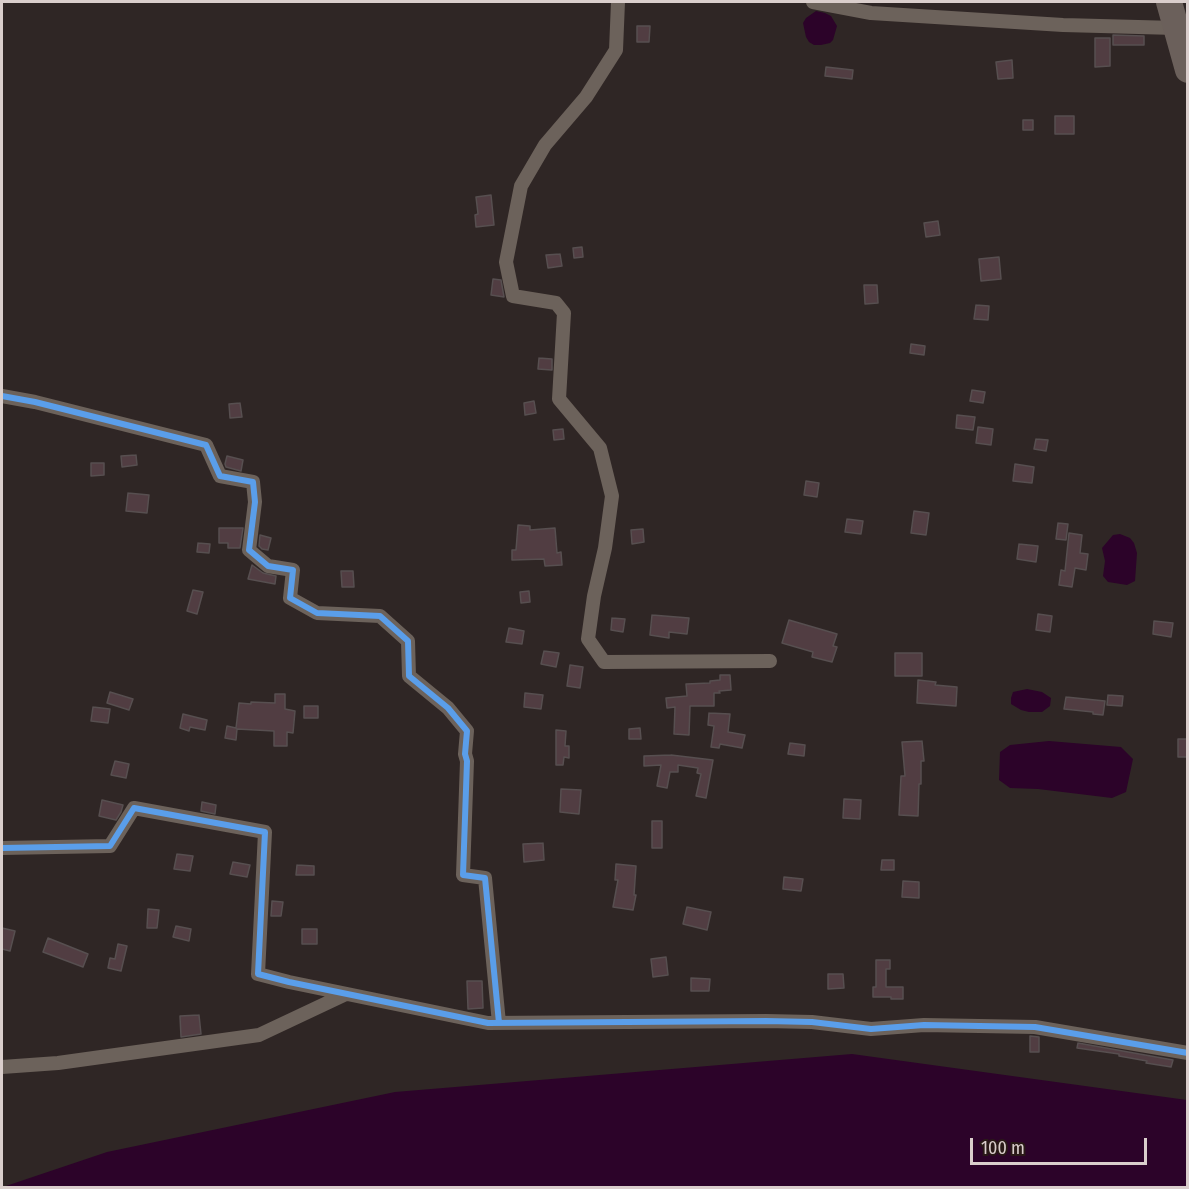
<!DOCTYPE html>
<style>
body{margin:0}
#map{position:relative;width:1189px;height:1189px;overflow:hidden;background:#2f2625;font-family:"Fira Sans Condensed",sans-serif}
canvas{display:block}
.frame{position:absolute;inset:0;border:3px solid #dacecc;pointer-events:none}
.scale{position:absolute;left:970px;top:1138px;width:177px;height:27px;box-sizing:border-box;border:3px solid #dacecc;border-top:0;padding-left:8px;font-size:18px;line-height:21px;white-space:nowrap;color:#dacecc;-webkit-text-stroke:4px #291917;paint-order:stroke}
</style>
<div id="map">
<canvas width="1189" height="1189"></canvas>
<div class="frame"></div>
<div class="scale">100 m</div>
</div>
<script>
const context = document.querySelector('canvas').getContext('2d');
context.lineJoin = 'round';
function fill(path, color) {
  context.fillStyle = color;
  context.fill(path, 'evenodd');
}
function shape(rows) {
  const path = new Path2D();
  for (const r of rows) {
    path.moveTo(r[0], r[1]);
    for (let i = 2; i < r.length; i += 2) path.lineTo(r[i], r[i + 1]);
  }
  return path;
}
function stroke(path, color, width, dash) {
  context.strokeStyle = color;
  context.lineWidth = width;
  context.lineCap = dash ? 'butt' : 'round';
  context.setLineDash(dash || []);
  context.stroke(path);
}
fill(shape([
 [816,11,825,13,831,16,837,26,833,40,830,43,821,45,814,45,809,42,806,37,803,23,806,18],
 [1120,534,1130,538,1134,543,1137,553,1135,581,1127,585,1108,582,1103,576,1105,561,1102,548,1113,535],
 [1027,689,1042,692,1051,698,1050,706,1042,712,1029,712,1021,710,1011,704,1011,698,1013,692],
 [1049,741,1121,747,1133,759,1126,792,1112,798,1038,789,1010,788,999,780,1000,752,1010,745],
 [852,1054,1187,1100,1187,1187,3,1187,107,1152,395,1092]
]), '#2c0329');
const building = shape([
 [637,26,650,26,649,42,637,42,637,26],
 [1113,35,1144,36,1144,45,1113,45,1113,35],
 [1095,38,1110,38,1110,66,1095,67,1095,38],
 [1012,60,1013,78,998,79,996,62,1012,60],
 [826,67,853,70,852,79,825,76,826,67],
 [1055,116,1074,116,1074,134,1055,134,1055,116],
 [1023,120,1033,120,1033,130,1023,130,1023,120],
 [491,195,494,225,476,227,475,215,478,214,476,197,491,195],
 [938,221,940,235,926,237,924,223,938,221],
 [582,247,583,257,574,258,573,248,582,247],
 [560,254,562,266,548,268,546,255,560,254],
 [999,257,1001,279,981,281,979,259,999,257],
 [493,279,501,280,504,297,491,295,493,279],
 [864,285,877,285,878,303,865,304,864,285],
 [976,305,989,306,988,320,974,319,976,305],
 [911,344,925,346,924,355,910,353,911,344],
 [539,358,552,359,552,370,538,369,539,358],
 [972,390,985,392,983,403,970,401,972,390],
 [534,401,536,413,525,415,524,403,534,401],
 [240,403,242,417,230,418,229,404,240,403],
 [957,415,975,417,973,430,956,428,957,415],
 [978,427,993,429,991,445,976,443,978,427],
 [563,429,564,439,554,440,553,430,563,429],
 [1036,439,1048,440,1046,451,1034,449,1036,439],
 [136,455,137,465,122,467,121,456,136,455],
 [227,456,243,460,241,471,226,467,225,464,227,456],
 [91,463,104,463,104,475,91,476,91,463],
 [1015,464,1034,467,1032,483,1013,481,1015,464],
 [806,481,819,483,817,497,804,495,806,481],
 [128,493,149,495,147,513,126,511,128,493],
 [914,511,929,513,926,535,911,533,914,511],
 [847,519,863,521,861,534,845,532,847,519],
 [1058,523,1068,524,1066,540,1056,539,1058,523],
 [518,525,530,526,530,530,555,528,557,553,561,552,562,565,545,566,544,559,512,560,512,550,516,550,518,525],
 [219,528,243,528,240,548,228,548,228,543,219,543,219,528],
 [643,529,644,542,632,544,631,530,643,529],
 [1069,533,1082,535,1080,553,1088,554,1086,570,1075,568,1072,587,1059,585,1061,570,1065,571,1069,533],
 [260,535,271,538,268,550,262,549,259,546,260,535],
 [198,543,210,544,209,553,197,552,198,543],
 [1019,544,1038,546,1036,562,1017,559,1019,544],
 [252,565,263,573,276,576,275,584,248,579,252,565],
 [341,571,353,571,354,587,342,587,341,571],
 [193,590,203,592,197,614,187,611,193,590],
 [529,591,530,602,521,603,520,592,529,591],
 [1038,614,1052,616,1050,632,1036,630,1038,614],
 [652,615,689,618,687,634,669,632,669,638,650,635,652,615],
 [612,618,625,619,623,632,611,630,612,618],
 [789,620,837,634,833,646,837,647,832,662,812,657,813,652,782,643,789,620],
 [1154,621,1173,623,1171,637,1153,634,1154,621],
 [509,628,524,631,522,644,506,642,509,628],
 [544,651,559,653,556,667,541,664,544,651],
 [895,653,922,653,922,676,895,676,895,653],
 [570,665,583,667,580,688,567,686,570,665],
 [720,675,730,675,731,690,719,691,720,693,714,693,714,706,690,706,689,735,674,734,675,707,667,708,666,698,687,696,686,684,710,683,710,681,720,680,720,675],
 [918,680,936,682,935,685,957,687,956,706,917,703,918,680],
 [110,692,133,699,129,710,107,703,110,692],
 [525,693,543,695,541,709,524,707,525,693],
 [275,694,285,694,285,709,295,711,293,733,287,732,287,746,274,746,274,731,237,729,236,740,225,738,227,726,236,728,239,703,251,704,251,702,275,703,275,694],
 [1108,695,1123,696,1122,706,1107,705,1108,695],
 [1066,697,1105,701,1103,715,1093,714,1093,712,1064,709,1066,697],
 [304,706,318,706,318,718,304,718,304,706],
 [93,707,110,709,108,723,91,721,93,707],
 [709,713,730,714,728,732,745,735,742,748,720,744,719,748,711,747,714,726,708,725,709,713],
 [183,714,207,720,205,730,190,727,189,731,180,728,183,714],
 [640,728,641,739,629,739,629,729,640,728],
 [556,730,566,731,565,746,569,746,569,758,564,757,563,765,556,765,556,730],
 [1178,739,1188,739,1188,757,1178,757,1178,739],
 [922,741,924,761,921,761,921,784,919,784,918,816,899,815,901,776,905,776,902,742,922,741],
 [790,743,805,745,804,756,788,754,790,743],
 [671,755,713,760,706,798,696,796,701,774,697,773,698,768,678,765,678,772,670,772,667,788,657,786,661,765,644,766,644,756,671,755],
 [115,761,129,764,126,778,111,775,115,761],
 [561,789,581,790,579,814,560,812,561,789],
 [844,799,861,800,860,819,843,818,844,799],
 [102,800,123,805,121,812,116,820,99,816,102,800],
 [202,802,216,805,215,814,201,811,202,802],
 [652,821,662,821,662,848,652,848,652,821],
 [543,843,544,860,524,862,523,844,543,843],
 [177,854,193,856,190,871,174,869,177,854],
 [882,860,894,860,894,870,881,870,882,860],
 [233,862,250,865,247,877,230,874,233,862],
 [616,864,636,866,634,895,636,895,633,910,613,907,618,880,615,880,616,864],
 [297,865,314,866,314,875,296,875,297,865],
 [784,877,803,879,801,891,783,889,784,877],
 [903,881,919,882,919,898,902,897,903,881],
 [272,901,283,902,281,916,271,916,272,901],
 [687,907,711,912,707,930,683,924,687,907],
 [148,909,159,910,157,928,147,928,148,909],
 [176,926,191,929,189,941,173,937,176,926],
 [2,928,15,931,10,951,2,949,2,928],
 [302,929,317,929,317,944,302,944,302,929],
 [48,938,88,954,83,967,43,952,48,938],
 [118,944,127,946,121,971,108,968,110,958,115,959,118,944],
 [666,957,668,975,653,977,651,959,666,957],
 [876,960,890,960,890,969,886,969,886,987,903,987,903,999,891,999,891,997,873,997,873,987,876,987,876,960],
 [828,974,843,974,844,988,828,989,828,974],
 [691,978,710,979,709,991,691,991,691,978],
 [467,981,482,981,483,1008,468,1009,467,981],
 [199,1015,201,1034,181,1037,180,1016,199,1015],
 [1030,1036,1039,1037,1039,1052,1030,1052,1030,1036],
 [1078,1043,1173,1060,1171,1067,1146,1063,1147,1061,1119,1056,1119,1054,1077,1048,1078,1043]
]);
fill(building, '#513d42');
stroke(building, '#574f50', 1.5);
stroke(shape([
 [618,2,616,50,586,97,545,145,521,186,506,262,513,296,556,303,564,313,559,399,600,448,612,496,605,548,594,596,588,639,604,662,770,661],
 [813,2,871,13,1063,25,1176,28],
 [2,396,35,402,206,445,220,476,253,482,255,502,249,550,268,566,293,570,290,598,317,613,380,616,408,641,409,676,448,708,467,731,465,754,467,761,463,875,485,878,499,1023],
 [2,848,110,846,134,808,265,832,258,974,289,982,488,1023,766,1021,812,1022,871,1029,924,1025,1035,1027,1188,1053],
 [2,1067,58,1063,259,1035,346,994]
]), '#6c625b', 14);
stroke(shape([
 [1169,2,1188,70]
]), '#6b605b', 26);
stroke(shape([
 [2,396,35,402,206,445,220,476,253,482,255,502,249,550,268,566,293,570,290,598,317,613,380,616,408,641,409,676,448,708,467,731,465,754,467,761,463,875,485,878,499,1023],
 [2,848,110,846,134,808,265,832,258,974,289,982,488,1023,766,1021,812,1022,871,1029,924,1025,1035,1027,1188,1053]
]), '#5a9eea', 6);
</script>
